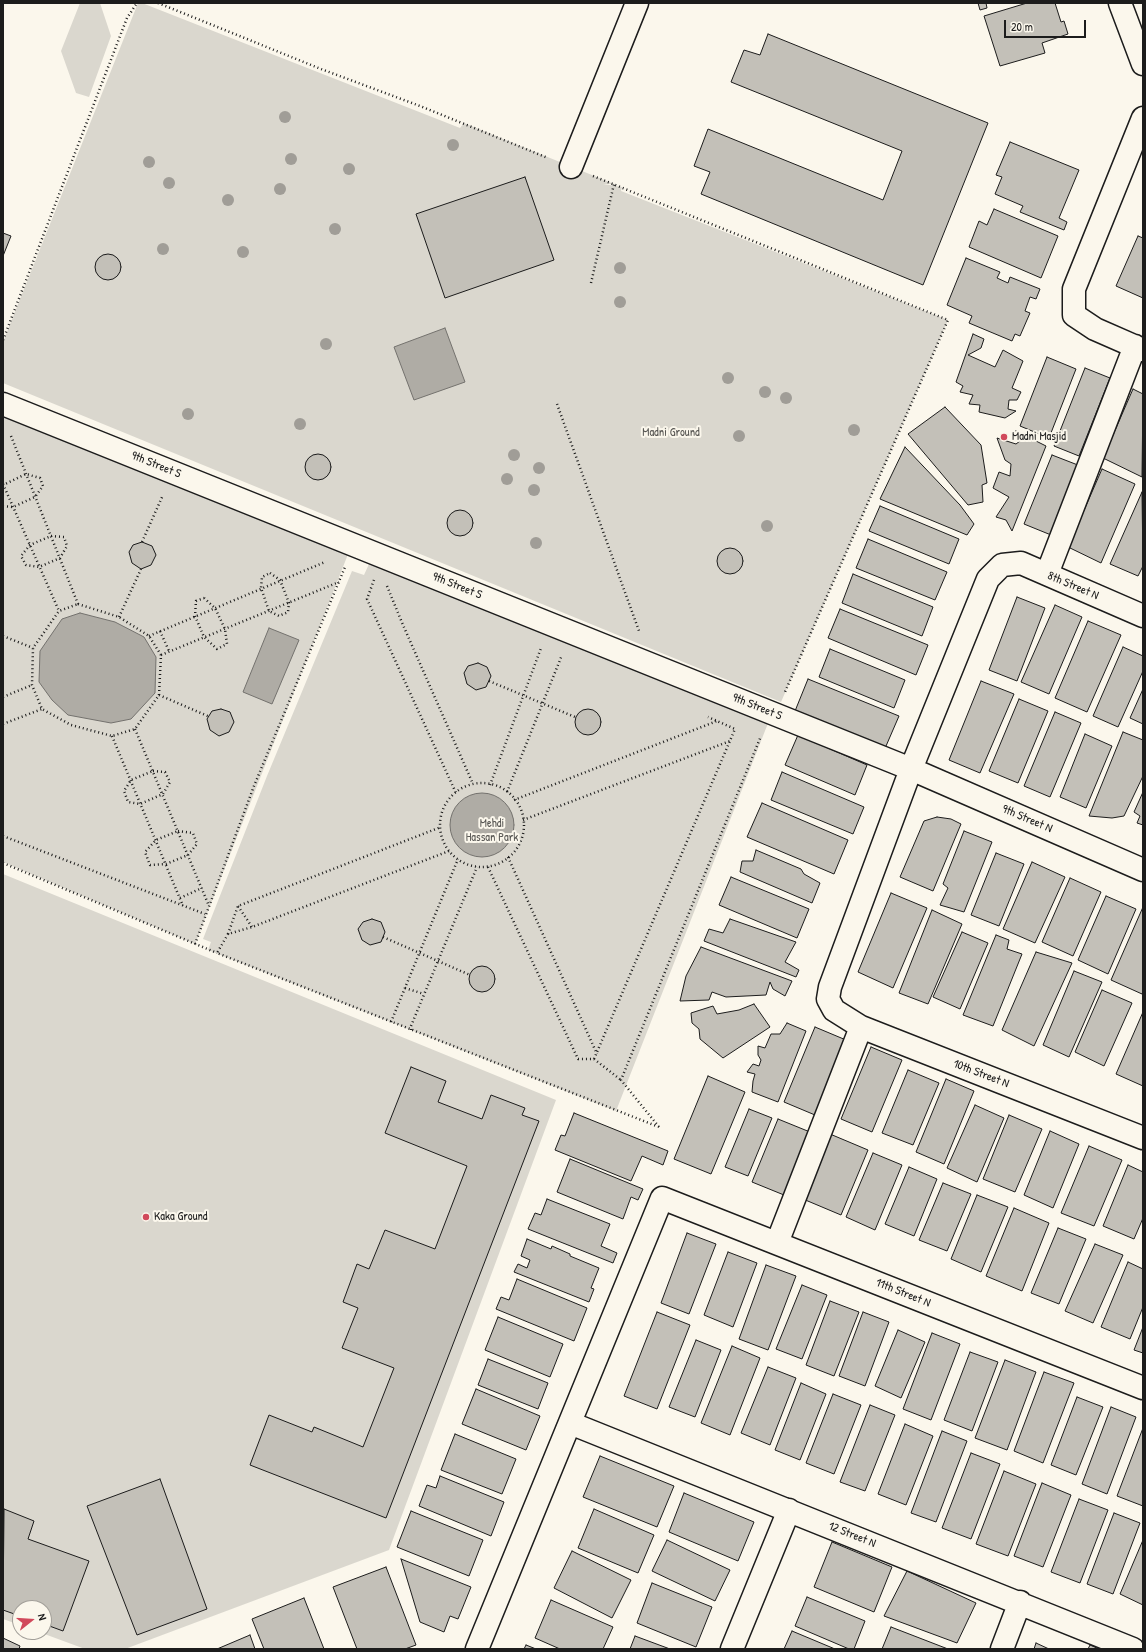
<!DOCTYPE html>
<style>
body{margin:0}
#map{position:relative;width:1146px;height:1652px;overflow:hidden;background:#fbf7ec;font-family:"Patrick Hand",sans-serif}
canvas{display:block}
.frame{position:absolute;inset:0;border:4px solid #1c1c1c;pointer-events:none}
.north{position:absolute;left:12px;top:1600px;width:40px;height:40px;box-sizing:border-box;background:#fbf7ec;border:1px solid #a29f99;border-radius:50%;rotate:73deg;font-size:11px;font-weight:700;line-height:16px;text-align:center;color:#1c1c1c}
.north::after{content:'';display:block;margin:auto;width:14px;height:18px;background:#d1495b;clip-path:polygon(50% 0,100% 100%,50% 72%,0 100%)}
.scale{position:absolute;left:1004px;top:20px;width:82px;height:18px;box-sizing:border-box;border:2px solid #1c1c1c;border-top:0;padding-left:5px;font-size:12px;line-height:14px;white-space:nowrap;color:#1c1c1c;-webkit-text-stroke:3px #fbf7ec;paint-order:stroke}
</style>
<div id="map">
<canvas width="1146" height="1652"></canvas>
<div class="frame"></div>
<div class="north">N</div>
<div class="scale">20 m</div>
</div>
<script>
const context = document.querySelector('canvas').getContext('2d');
context.lineJoin = 'round';
function fill(path, color) {
  context.fillStyle = color;
  context.fill(path, 'evenodd');
}
function shape(rows) {
  const path = new Path2D();
  for (const r of rows) {
    if (r.length === 3) {
      path.moveTo(r[0] + r[2], r[1]);
      path.arc(r[0], r[1], r[2], 0, 2 * Math.PI);
      continue;
    }
    path.moveTo(r[0], r[1]);
    for (let i = 2; i < r.length; i += 2) path.lineTo(r[i], r[i + 1]);
  }
  return path;
}
function stroke(path, color, width, dash) {
  context.strokeStyle = color;
  context.lineWidth = width;
  context.lineCap = dash ? 'butt' : 'round';
  context.setLineDash(dash || []);
  context.stroke(path);
}
function label(font, color, halo, rows, align = 'center') {
  context.font = font + ' "Patrick Hand",sans-serif';
  context.lineWidth = 4;
  context.setLineDash([]);
  context.textBaseline = 'middle';
  context.strokeStyle = halo;
  context.fillStyle = color;
  for (const [text, x, y, turn = 0] of rows) {
    context.save();
    context.translate(x, y);
    context.rotate((+turn || 0) * Math.PI / 180);
    context.textAlign = isNaN(turn) ? turn : align;
    if (halo) context.strokeText(text, 0, 0);
    context.fillText(text, 0, 0);
    context.restore();
  }
}
fill(shape([
 [80,3,100,3,111,36,89,97,76,93,61,51],
 [138,3,142,3,460,128,464,123,614,184,603,184,622,187,621,191,948,320,781,702,3,383,3,342],
 [3,398,352,544,195,944,3,862],
 [374,553,772,713,616,1111,208,950,211,942,203,939,267,776,352,571,364,575],
 [3,874,556,1100,389,1550,125,1649,85,1649,39,1632,44,1632,44,1608,20,1608,20,1625,3,1619]
]), '#dad7ce');
const water = shape([
 [445,328,465,382,414,400,394,347,445,328],
 [80,613,115,622,144,637,156,657,155,693,131,719,111,723,68,715,52,700,39,682,40,651,62,619,80,613],
 [269,628,299,640,272,704,243,692,269,628],
 [482,825,32]
]);
fill(water, '#afaca5');
stroke(water, '#74726e', 1);
const building = shape([
 [978,3,986,3,987,8,980,10,978,3],
 [1027,3,1055,3,1061,22,1064,21,1068,34,1042,43,1045,53,1000,66,984,16,1027,3],
 [768,34,988,123,923,285,701,194,710,172,694,166,708,129,883,200,902,151,731,82,744,50,760,55,768,34],
 [1010,142,1079,170,1059,218,1067,222,1064,230,1020,212,1023,206,995,194,1002,177,996,175,1010,142],
 [525,177,554,260,445,298,416,214,525,177],
 [994,209,1058,236,1041,278,969,247,979,221,987,225,994,209],
 [3,233,11,236,3,256,3,233],
 [1138,236,1143,238,1143,298,1116,286,1138,236],
 [108,267,13],
 [966,258,1000,272,997,278,1008,283,1010,277,1040,289,1036,299,1030,297,1025,311,1030,313,1020,336,1015,334,1012,341,969,323,972,316,947,305,966,258],
 [973,334,984,339,981,348,968,355,995,367,1003,350,1023,361,1012,388,1021,392,1017,400,1009,400,1008,409,1016,411,1005,418,979,412,980,405,969,404,973,395,960,392,963,386,956,382,973,334],
 [1047,357,1076,369,1049,438,1020,426,1047,357],
 [1085,368,1110,378,1079,456,1054,446,1085,368],
 [1133,389,1143,394,1142,477,1103,458,1133,389],
 [945,407,981,445,987,483,982,485,983,502,968,505,908,434,945,407],
 [1016,431,1046,446,1012,531,1006,520,996,517,1009,497,993,488,999,472,1010,476,1011,464,1005,460,997,438,1016,444,1020,441,1016,431],
 [905,447,960,505,974,524,967,535,880,499,905,447],
 [318,467,13],
 [1052,455,1083,467,1056,537,1024,524,1052,455],
 [1102,469,1135,484,1101,563,1068,547,1102,469],
 [1142,492,1143,566,1138,576,1110,564,1142,492],
 [880,506,959,539,949,564,869,531,880,506],
 [460,523,13],
 [868,539,947,572,935,600,856,568,868,539],
 [142,542,152,546,156,555,151,565,141,569,132,563,129,552,133,545,142,542],
 [730,561,13],
 [853,574,933,607,922,636,842,603,853,574],
 [1017,597,1045,608,1017,681,989,670,1017,597],
 [1055,605,1082,617,1049,694,1021,682,1055,605],
 [840,609,928,645,916,675,828,638,840,609],
 [1088,621,1121,635,1087,712,1055,698,1088,621],
 [1123,647,1143,656,1143,671,1118,727,1093,716,1123,647],
 [830,649,905,680,894,708,819,677,830,649],
 [478,663,487,667,491,676,486,687,476,690,467,684,464,673,468,666,478,663],
 [808,679,899,716,883,753,793,716,808,679],
 [981,681,1014,694,980,773,949,760,981,681],
 [1143,689,1143,724,1130,718,1143,689],
 [1019,699,1048,711,1018,783,989,771,1019,699],
 [221,709,230,712,234,722,229,732,219,736,210,730,207,719,212,711,221,709],
 [588,722,13],
 [1055,712,1081,723,1050,797,1024,786,1055,712],
 [1123,732,1143,740,1143,776,1124,816,1112,818,1089,816,1123,732],
 [1085,734,1112,746,1086,808,1060,797,1085,734],
 [798,735,867,765,855,795,785,765,798,735],
 [782,772,864,807,853,834,771,800,782,772],
 [1143,792,1143,825,1137,823,1140,816,1134,812,1143,792],
 [762,803,848,840,834,874,747,837,762,803],
 [937,817,951,819,961,824,933,891,900,877,924,821,937,817],
 [964,831,992,842,964,912,940,905,948,888,943,884,964,831],
 [756,850,801,869,804,874,820,883,812,903,740,872,742,861,753,861,756,850],
 [996,853,1024,864,999,926,971,915,996,853],
 [1032,862,1065,877,1035,943,1003,929,1032,862],
 [731,877,809,909,797,938,719,905,731,877],
 [1070,878,1101,892,1073,956,1042,942,1070,878],
 [891,893,927,908,893,988,858,972,891,893],
 [1106,896,1136,909,1108,974,1078,960,1106,896],
 [1143,907,1143,991,1142,994,1111,980,1143,907],
 [932,910,962,924,928,1004,899,993,932,910],
 [372,919,381,922,385,932,381,942,370,945,362,940,358,929,363,922,372,919],
 [730,919,796,942,785,962,799,970,796,977,704,941,709,929,723,933,730,919],
 [962,932,988,943,960,1009,933,997,962,932],
 [996,935,1009,940,1007,949,1022,954,993,1026,963,1015,996,935],
 [701,947,792,981,785,996,773,989,770,982,766,995,726,997,712,992,709,1000,680,1001,686,976,701,947],
 [1036,952,1072,963,1034,1046,1002,1030,1036,952],
 [482,979,13],
 [1074,971,1102,982,1069,1057,1043,1045,1074,971],
 [1102,990,1132,1003,1104,1066,1075,1052,1102,990],
 [754,1004,770,1027,723,1058,700,1039,699,1029,692,1023,691,1013,713,1006,717,1014,739,1010,754,1004],
 [1143,1012,1143,1086,1116,1074,1143,1012],
 [787,1023,806,1031,778,1102,752,1092,753,1081,755,1074,747,1072,753,1064,759,1066,761,1060,758,1055,758,1046,765,1048,771,1034,780,1034,787,1023],
 [815,1027,846,1040,815,1115,784,1102,815,1027],
 [871,1047,902,1060,872,1132,841,1119,871,1047],
 [411,1067,446,1081,438,1102,482,1119,491,1095,525,1108,522,1115,539,1121,386,1518,250,1465,269,1415,312,1432,314,1427,363,1447,394,1368,342,1348,358,1308,343,1302,357,1264,369,1269,385,1230,435,1249,467,1166,385,1133,411,1067],
 [908,1070,939,1083,913,1145,882,1133,908,1070],
 [708,1076,745,1092,711,1174,674,1159,708,1076],
 [946,1079,974,1091,944,1164,916,1152,946,1079],
 [975,1105,1004,1118,977,1182,947,1168,975,1105],
 [749,1109,772,1118,748,1176,725,1167,749,1109],
 [574,1113,668,1151,663,1165,642,1156,631,1181,555,1150,561,1135,565,1136,574,1113],
 [1009,1115,1042,1129,1015,1192,983,1179,1009,1115],
 [778,1119,810,1132,784,1195,752,1182,778,1119],
 [1050,1131,1079,1144,1053,1208,1024,1195,1050,1131],
 [830,1134,868,1150,841,1215,803,1199,830,1134],
 [1089,1146,1122,1160,1094,1226,1061,1213,1089,1146],
 [873,1153,902,1165,875,1230,846,1217,873,1153],
 [570,1159,643,1189,638,1200,631,1197,623,1219,557,1192,570,1159],
 [1128,1165,1143,1172,1143,1218,1134,1239,1103,1226,1128,1165],
 [909,1167,937,1179,914,1236,885,1224,909,1167],
 [943,1183,971,1194,947,1251,919,1240,943,1183],
 [977,1195,1008,1207,981,1272,951,1259,977,1195],
 [547,1199,610,1224,601,1246,617,1253,613,1263,528,1229,535,1213,541,1215,547,1199],
 [1014,1208,1049,1223,1022,1291,986,1276,1014,1208],
 [1058,1228,1086,1239,1059,1304,1031,1293,1058,1228],
 [687,1233,716,1244,689,1314,661,1303,687,1233],
 [527,1239,551,1249,552,1246,570,1254,570,1256,599,1268,591,1288,594,1289,589,1302,514,1272,518,1264,527,1268,530,1260,521,1256,527,1239],
 [1095,1244,1123,1255,1093,1323,1065,1311,1095,1244],
 [728,1252,757,1263,733,1327,704,1315,728,1252],
 [1128,1262,1143,1269,1143,1307,1130,1339,1101,1327,1128,1262],
 [766,1265,796,1276,768,1350,739,1339,766,1265],
 [517,1279,587,1308,574,1341,496,1309,501,1297,509,1300,517,1279],
 [802,1285,827,1295,802,1359,776,1349,802,1285],
 [830,1301,859,1312,834,1376,806,1365,830,1301],
 [657,1312,690,1325,657,1409,624,1396,657,1312],
 [863,1312,889,1322,865,1386,839,1376,863,1312],
 [498,1317,563,1344,550,1377,485,1350,498,1317],
 [1143,1327,1143,1353,1134,1350,1143,1327],
 [898,1330,925,1342,901,1398,875,1386,898,1330],
 [932,1333,960,1344,931,1420,903,1409,932,1333],
 [696,1340,721,1350,695,1417,669,1407,696,1340],
 [732,1346,760,1358,730,1435,701,1423,732,1346],
 [970,1352,998,1362,972,1431,944,1420,970,1352],
 [488,1359,548,1383,538,1409,478,1385,488,1359],
 [1005,1360,1036,1372,1007,1450,975,1438,1005,1360],
 [768,1367,796,1378,770,1445,741,1433,768,1367],
 [1044,1372,1074,1383,1043,1463,1014,1451,1044,1372],
 [801,1383,826,1394,800,1460,775,1450,801,1383],
 [476,1389,540,1416,526,1450,462,1424,476,1389],
 [833,1394,861,1405,834,1474,806,1463,833,1394],
 [1077,1397,1103,1407,1076,1475,1051,1465,1077,1397],
 [870,1405,895,1415,865,1491,840,1482,870,1405],
 [1111,1407,1136,1417,1107,1494,1082,1484,1111,1407],
 [905,1424,933,1436,906,1505,878,1494,905,1424],
 [1143,1428,1143,1506,1117,1496,1143,1428],
 [942,1431,967,1441,936,1522,911,1513,942,1431],
 [455,1434,516,1459,502,1494,441,1470,455,1434],
 [971,1453,1000,1464,971,1539,942,1528,971,1453],
 [600,1456,674,1486,657,1527,583,1497,600,1456],
 [1004,1471,1036,1484,1008,1556,976,1544,1004,1471],
 [440,1476,504,1502,491,1536,419,1506,427,1485,436,1488,440,1476],
 [160,1479,207,1609,137,1635,87,1506,160,1479],
 [1042,1483,1071,1495,1043,1567,1014,1556,1042,1483],
 [684,1493,754,1522,738,1561,669,1532,684,1493],
 [1079,1499,1108,1510,1080,1583,1051,1572,1079,1499],
 [4,1509,34,1521,28,1539,89,1561,63,1631,44,1624,44,1608,20,1608,20,1616,3,1610,4,1509],
 [594,1509,654,1535,638,1573,578,1548,594,1509],
 [411,1511,483,1540,469,1576,397,1547,411,1511],
 [1114,1513,1140,1523,1113,1594,1087,1584,1114,1513],
 [667,1540,730,1570,715,1601,652,1571,667,1540],
 [1143,1540,1143,1605,1120,1594,1143,1540],
 [832,1542,892,1567,874,1612,814,1587,832,1542],
 [572,1551,631,1580,612,1618,554,1588,572,1551],
 [401,1559,471,1587,458,1619,450,1616,444,1632,420,1622,401,1559],
 [386,1567,416,1645,405,1649,357,1649,333,1587,386,1567],
 [907,1571,976,1603,957,1643,884,1616,907,1571],
 [652,1583,712,1607,696,1647,637,1623,652,1583],
 [807,1597,865,1621,854,1649,849,1649,795,1626,807,1597],
 [304,1598,324,1649,264,1649,252,1619,304,1598],
 [551,1600,613,1627,603,1649,560,1649,535,1638,551,1600],
 [891,1627,948,1649,882,1649,891,1627],
 [792,1631,835,1649,784,1649,792,1631],
 [250,1635,255,1649,217,1649,250,1635],
 [635,1636,670,1649,630,1649,635,1636],
 [3,1638,20,1646,19,1649,3,1649,3,1638],
 [1036,1643,1049,1649,1034,1649,1036,1643],
 [526,1645,536,1649,524,1649,526,1645],
 [1090,1645,1099,1649,1088,1649,1090,1645]
]);
fill(building, '#c3c0b8');
stroke(building, '#1c1c1c', 1);
const street = shape([
 [1120,3,1143,64],
 [1143,118,1074,289,1074,315,1095,329,1143,350],
 [571,167,637,3],
 [3,404,911,769,1143,870],
 [1047,574,1135,346],
 [1143,616,1021,563,1002,565,988,579,911,769,830,987,828,999,834,1010,861,1027,1143,1138],
 [777,1243,861,1027],
 [570,1423,1133,1649],
 [477,1649,662,1198,1143,1388],
 [732,1649,789,1510],
 [1002,1649,1020,1602]
]);
stroke(street, '#1c1c1c', 25);
stroke(shape([
 [158,3,321,69,420,106,548,158],
 [593,176,948,320,785,692],
 [591,283,614,184],
 [3,340,127,18,137,3],
 [557,404,639,631],
 [11,436,78,604],
 [3,484,59,611],
 [3,506,13,507,35,497,43,486,40,478,26,474,3,485],
 [51,536,64,537,67,546,60,558,39,567,26,565,21,556,30,545,51,536],
 [142,542,163,495],
 [270,573,280,580,289,603,288,612,279,616,269,611,261,588,262,577,270,573],
 [374,580,367,599,456,793],
 [387,586,403,625,473,784],
 [204,598,215,608,225,629,227,644,217,649,204,637,195,616,196,601,204,598],
 [78,604,119,617,149,636,161,655,159,695,135,729,112,736,71,725,42,709,32,685,33,648,59,611,78,604],
 [119,617,141,569],
 [160,631,169,651],
 [3,636,33,648],
 [149,636,325,562],
 [161,655,339,582],
 [489,681,575,717],
 [159,695,210,717],
 [3,697,32,685],
 [3,724,42,709],
 [135,729,209,906],
 [112,736,183,906],
 [153,771,165,772,170,782,163,794,140,804,128,802,124,791,131,780,153,771],
 [482,825,42],
 [490,785,541,648],
 [507,792,562,655],
 [514,800,717,721],
 [523,820,730,741],
 [178,831,193,833,197,844,188,855,166,864,150,865,145,852,156,840,178,831],
 [3,836,205,914],
 [449,851,252,927,228,934,217,953,659,1127],
 [508,857,597,1054],
 [3,863,217,953],
 [488,867,578,1059,594,1059,621,1080],
 [180,898,202,888],
 [238,906,252,927],
 [228,934,238,906,441,827],
 [383,937,470,975],
 [195,944,254,786,345,567],
 [405,988,424,994],
 [391,1022,458,859],
 [411,1030,411,1026,477,867],
 [594,1059,735,729,708,717],
 [659,1127,621,1080,761,736]
]), '#1c1c1c', 2.5, [1, 3]);
stroke(street, '#fbf7ec', 22);
context.fillStyle = '#a09d97';
for (const [x, y] of [
 [285,117],
 [453,145],
 [291,159],
 [149,162],
 [349,169],
 [169,183],
 [280,189],
 [228,200],
 [335,229],
 [163,249],
 [243,252],
 [620,268],
 [620,302],
 [326,344],
 [728,378],
 [765,392],
 [786,398],
 [188,414],
 [300,424],
 [854,430],
 [739,436],
 [514,455],
 [539,468],
 [507,479],
 [534,490],
 [767,526],
 [536,543]
]) {
  context.beginPath();
  context.arc(x, y, 6, 0, 2 * Math.PI);
  context.fill();
}
for (const [x, y, r, color] of [
 [1004,437,4,"#d1495b"],
 [146,1217,4,"#d1495b"]
]) {
  const dot = new Path2D();
  dot.arc(x, y, r, 0, 2 * Math.PI);
  context.fillStyle = color;
  context.fill(dot);
  stroke(dot, '#fbf7ec', 1.5);
}
label('12px', '#555451', '#fbf7ec', [
 ["Madni Ground",671,433],
 ["Mehdi",492,824],
 ["Hassan Park",492,838]
]);
label('12px', '#1c1c1c', '#fbf7ec', [
 ["Madni Masjid",1012,437],
 ["Kaka Ground",154,1217]
], 'left');
label('12px', '#1c1c1c', '#fbf7ec', [
 ["9th Street S",156,465,22],
 ["9th Street S",457,586,22],
 ["8th Street N",1073,586,23],
 ["9th Street S",757,707,22],
 ["9th Street N",1027,819,23],
 ["10th Street N",981,1074,21],
 ["11th Street N",903,1293,22],
 ["12 Street N",852,1535,22]
]);
</script>
